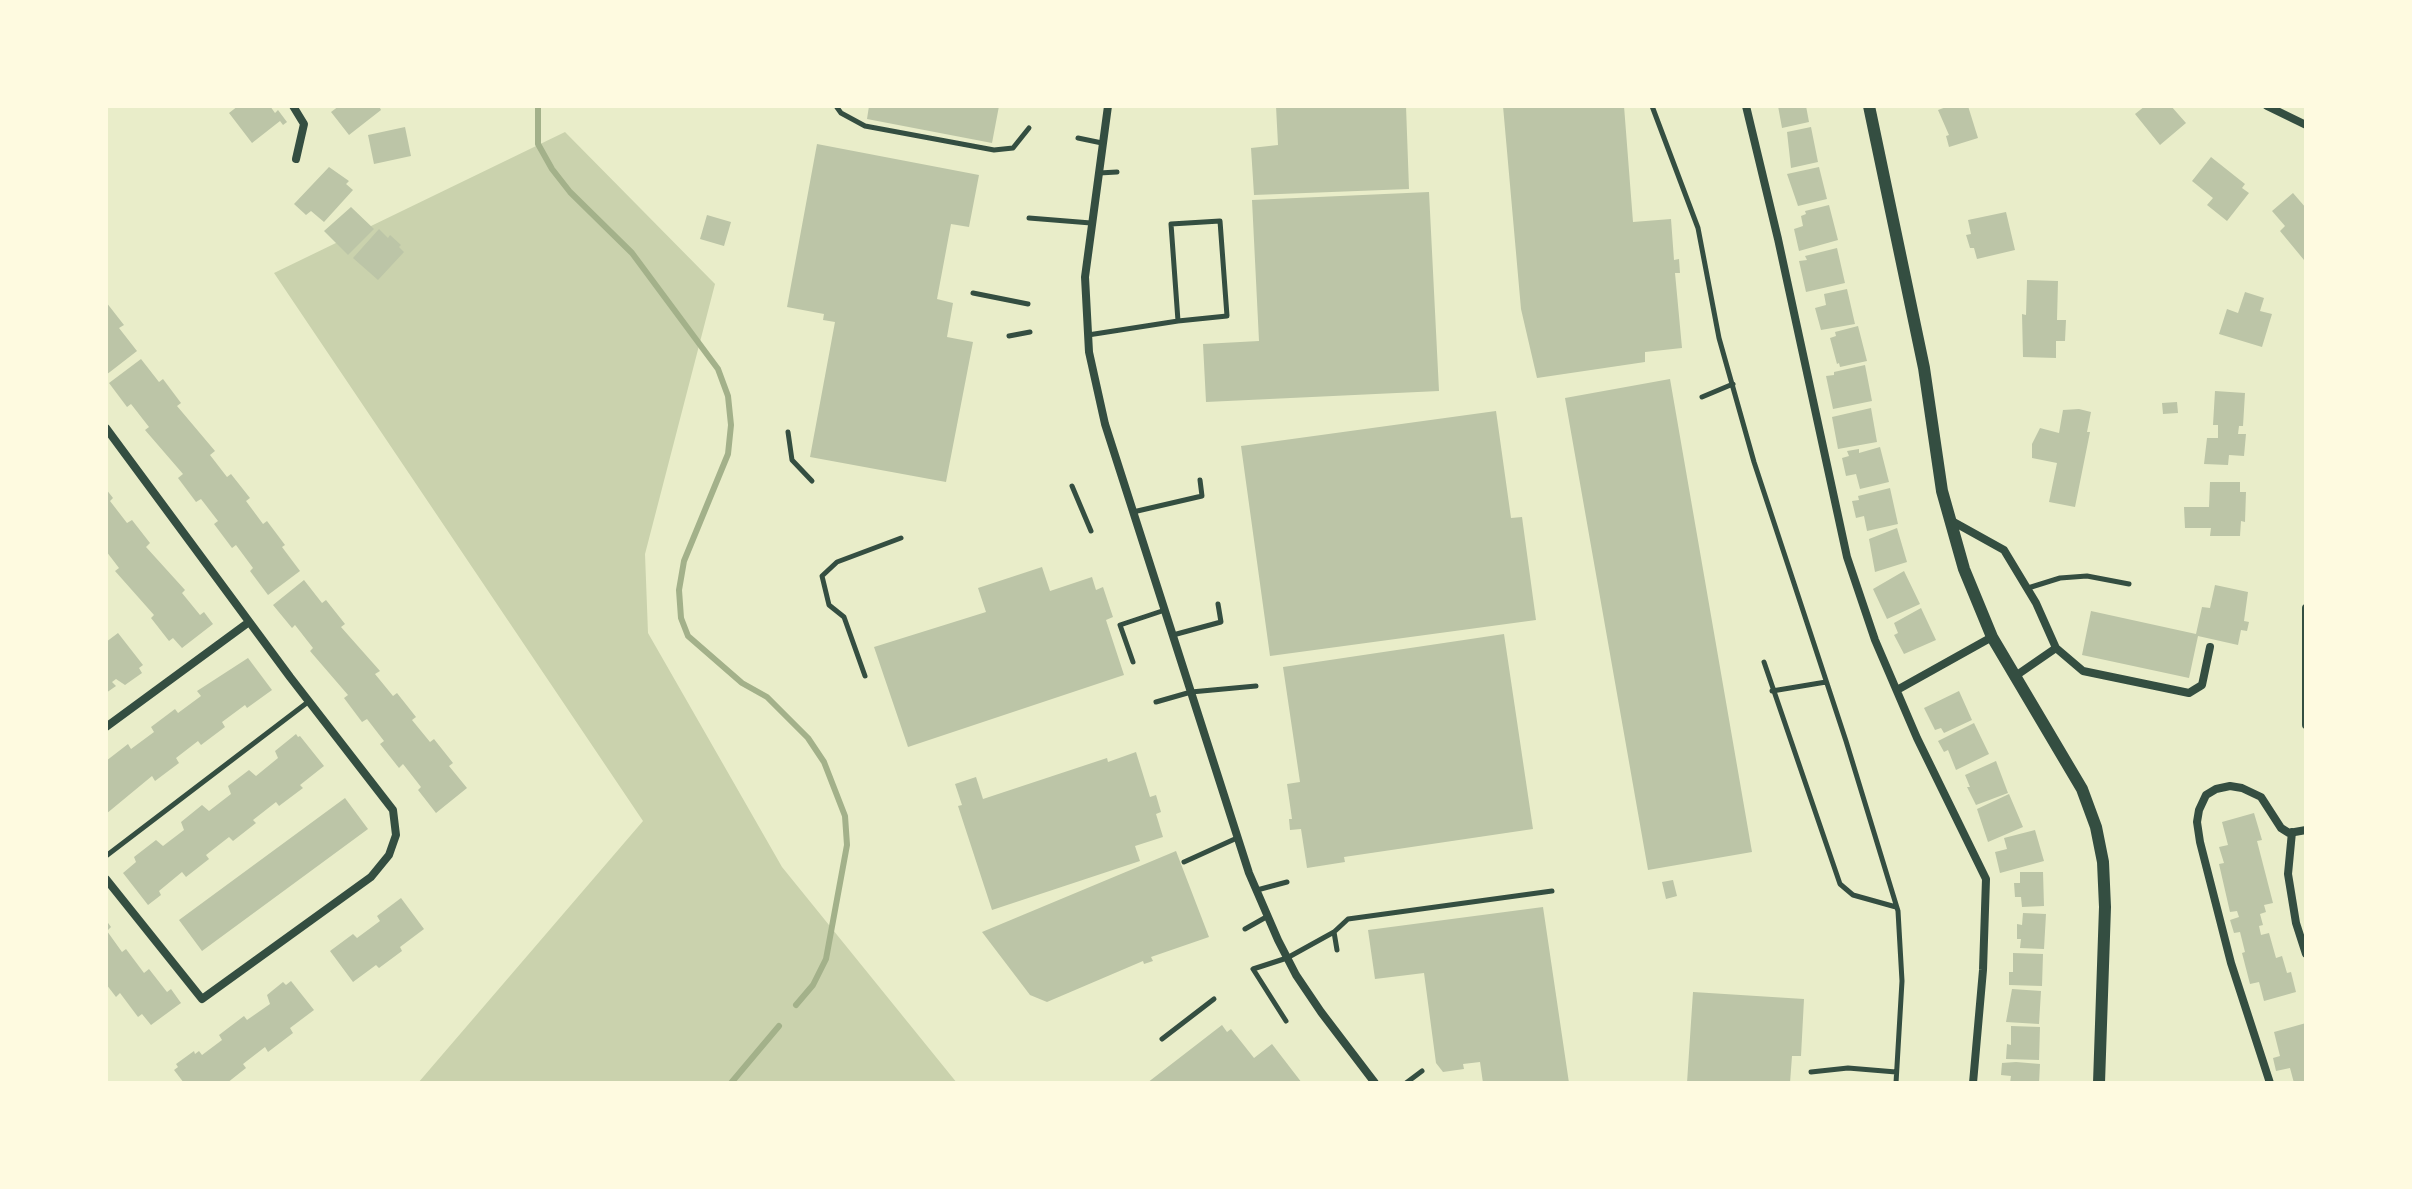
<!DOCTYPE html>
<style>
body{margin:0}
#map{position:relative;width:2412px;height:1189px;overflow:hidden;background:#e9edc9;font-family:"Roboto Condensed",sans-serif}
canvas{display:block}
.frame{position:absolute;inset:0;border:108px solid #fefae0;pointer-events:none}
</style>
<div id="map">
<canvas width="2412" height="1189"></canvas>
<div class="frame"></div>
</div>
<script>
const context = document.querySelector('canvas').getContext('2d');
context.lineJoin = 'round';
function fill(path, color) {
  context.fillStyle = color;
  context.fill(path, 'evenodd');
}
function shape(rows) {
  const path = new Path2D();
  for (const r of rows) {
    path.moveTo(r[0], r[1]);
    for (let i = 2; i < r.length; i += 2) path.lineTo(r[i], r[i + 1]);
  }
  return path;
}
function stroke(path, color, width, dash) {
  context.strokeStyle = color;
  context.lineWidth = width;
  context.lineCap = dash ? 'butt' : 'round';
  context.setLineDash(dash || []);
  context.stroke(path);
}
fill(shape([
 [565,132,715,284,645,554,648,633,782,867,957,1083,418,1083,643,821,274,273]
]), '#cad2ad');
stroke(shape([
 [538,106,538,144,552,169,570,192,632,253,718,369,728,396,731,425,728,454,684,561,679,590,681,618,688,636,742,683,767,697,808,738,824,762,845,816,847,845,826,959,813,985,796,1005],
 [731,1083,779,1026]
]), '#a3b18a', 6);
fill(shape([
 [238,106,270,106,275,113,278,110,287,122,283,125,280,121,252,143,229,113],
 [339,106,379,106,381,110,349,135,331,112],
 [869,106,999,106,992,143,867,119],
 [1276,106,1406,106,1409,189,1254,195,1251,148,1278,145],
 [1503,106,1624,106,1633,222,1671,219,1674,260,1679,259,1680,273,1675,273,1682,348,1645,352,1645,362,1537,378,1521,309],
 [1778,106,1806,106,1809,122,1782,128],
 [1949,106,1968,106,1978,138,1949,147,1946,136,1949,135,1938,110],
 [2145,106,2171,106,2186,123,2160,145,2135,114],
 [405,127,411,156,374,164,368,135],
 [1811,127,1818,162,1791,168,1787,132],
 [817,144,979,175,969,227,951,224,937,299,953,303,947,337,973,342,946,482,810,457,835,322,823,320,824,314,787,307],
 [2211,157,2245,184,2242,188,2249,193,2227,221,2207,205,2213,198,2192,181],
 [329,167,349,181,346,184,353,190,324,222,311,211,306,215,294,204],
 [1819,167,1827,199,1798,206,1787,174],
 [1429,192,1439,391,1206,402,1203,344,1259,341,1252,200],
 [2293,193,2306,208,2304,260,2280,231,2285,226,2272,211],
 [1829,205,1838,240,1799,251,1794,229,1803,226,1801,216,1806,214,1805,211],
 [351,207,374,229,348,255,324,231],
 [2006,212,2015,250,1977,259,1974,248,1970,248,1966,235,1971,234,1968,220],
 [707,215,731,222,724,246,700,239],
 [379,229,388,238,390,235,401,245,399,247,404,252,378,280,353,258],
 [1837,248,1845,283,1806,292,1799,261,1807,260,1805,256],
 [2027,280,2058,281,2057,320,2066,320,2065,341,2056,341,2056,358,2023,357,2022,314,2026,315],
 [1847,289,1855,324,1821,330,1815,308,1826,305,1824,294],
 [2245,292,2264,298,2260,311,2272,314,2262,347,2219,334,2227,309,2238,313],
 [106,302,124,325,119,328,137,351,106,375],
 [1858,326,1867,361,1840,367,1839,363,1837,364,1830,338,1836,336,1835,332],
 [141,359,159,382,163,379,181,403,177,406,215,451,210,455,227,477,231,474,250,498,246,501,263,524,267,521,285,545,282,547,300,571,268,595,250,571,253,568,236,545,232,548,214,524,218,521,201,499,196,502,178,478,183,474,145,430,149,427,131,404,127,407,109,383],
 [1865,365,1872,401,1833,409,1826,376,1834,375,1834,372],
 [1670,379,1752,852,1648,870,1565,398],
 [2215,391,2245,393,2243,426,2239,426,2238,434,2246,434,2244,456,2229,455,2228,465,2204,464,2207,438,2218,438,2218,425,2213,425],
 [2177,402,2178,413,2163,414,2162,403],
 [1871,408,1877,442,1838,449,1832,417],
 [2079,409,2091,412,2087,432,2090,432,2075,507,2049,502,2057,463,2032,458,2032,444,2040,428,2059,433,2063,410],
 [1496,411,1511,518,1522,517,1536,620,1270,656,1241,446],
 [1880,447,1889,482,1860,489,1856,474,1846,476,1842,458,1849,456,1847,451,1859,449,1859,453],
 [2210,482,2240,482,2240,492,2246,492,2245,522,2241,521,2240,536,2210,536,2211,528,2185,528,2184,507,2209,507],
 [1890,488,1898,524,1867,531,1864,516,1856,518,1852,501,1859,500,1858,496],
 [106,489,113,498,110,501,127,523,132,520,150,543,146,547,185,590,182,593,200,615,204,612,213,624,182,648,173,638,169,641,151,618,154,615,115,571,119,568,106,551],
 [1897,528,1907,562,1875,572,1869,539],
 [1042,567,1050,591,1092,577,1096,590,1103,587,1113,617,1106,620,1124,675,908,747,874,647,986,612,978,588],
 [1904,571,1920,604,1887,619,1873,589],
 [304,580,322,603,326,600,345,624,341,627,380,671,375,674,393,696,397,693,416,717,412,720,430,742,434,739,453,763,449,766,467,788,436,813,418,790,421,787,403,764,399,768,380,744,384,741,367,719,362,722,344,698,348,695,310,651,313,648,295,625,292,628,273,605],
 [2215,585,2248,592,2244,621,2249,622,2247,631,2241,630,2238,645,2198,636,2189,678,2082,655,2091,611,2196,634,2202,607,2210,608],
 [1921,608,1936,640,1904,654,1894,635,1898,633,1894,623],
 [118,633,143,665,139,668,142,673,125,685,116,679,112,682,116,686,106,693,106,642],
 [1504,634,1533,829,1344,857,1345,862,1307,868,1301,829,1290,830,1289,819,1292,819,1287,784,1300,782,1283,667],
 [248,658,272,690,247,708,245,705,222,722,225,727,201,745,198,741,176,758,179,763,155,781,152,776,106,814,106,761,128,744,131,749,154,732,151,727,175,709,178,713,201,696,197,691],
 [1959,691,1972,720,1944,733,1941,728,1935,730,1924,708],
 [1974,723,1989,754,1956,770,1948,750,1944,752,1938,741],
 [296,734,298,737,300,736,324,766,300,785,303,788,279,806,276,802,253,820,256,823,233,841,229,837,206,855,209,859,186,877,182,872,159,891,161,895,148,905,123,873,136,862,134,857,156,840,163,846,184,830,181,822,202,805,209,811,231,794,228,786,249,770,256,776,278,758,275,751],
 [1136,752,1150,797,1156,795,1161,812,1156,814,1163,837,1135,846,1140,861,992,910,958,806,962,805,955,784,976,777,983,799,1107,758,1108,762],
 [1996,761,2008,793,1976,805,1967,787,1970,787,1965,775],
 [2009,794,2023,827,1988,842,1977,809],
 [345,798,368,829,202,951,179,920],
 [2254,813,2262,840,2257,841,2273,903,2264,905,2266,912,2260,914,2263,925,2259,926,2261,935,2269,933,2276,958,2282,956,2287,973,2291,972,2296,992,2264,1001,2259,982,2250,984,2242,953,2245,952,2240,932,2234,933,2230,920,2239,917,2237,911,2230,912,2219,864,2224,863,2219,847,2228,845,2222,822],
 [2035,830,2044,861,2000,873,1995,852,2007,849,2004,838],
 [1176,851,1209,937,1151,957,1153,961,1144,964,1143,961,1047,1002,1030,995,982,932],
 [2020,872,2043,872,2044,906,2022,907,2021,897,2015,897,2014,883,2020,883],
 [1673,880,1677,896,1666,899,1662,882],
 [401,898,424,929,400,947,402,951,379,968,376,965,353,982,330,951,353,934,357,938,380,921,377,916],
 [1543,907,1569,1083,1483,1083,1480,1062,1463,1064,1464,1069,1443,1072,1436,1063,1424,973,1375,979,1368,930],
 [2023,913,2046,914,2044,949,2020,948,2021,939,2017,939,2017,924,2022,925],
 [106,920,111,927,107,931,122,952,126,949,144,973,149,969,167,992,171,989,181,1003,151,1025,142,1014,138,1017,120,993,116,997,106,984],
 [2013,953,2043,954,2042,986,2009,985,2009,972,2013,972],
 [291,981,314,1010,290,1028,293,1033,268,1052,265,1047,243,1064,246,1068,227,1083,184,1083,174,1070,178,1067,176,1064,194,1051,195,1054,199,1051,202,1055,222,1040,219,1035,244,1016,247,1020,270,1004,267,995,283,982,286,985],
 [2012,989,2041,991,2039,1024,2006,1022],
 [1693,992,1804,999,1801,1056,1792,1056,1790,1083,1687,1083],
 [2306,1023,2306,1083,2294,1083,2290,1068,2276,1071,2273,1058,2280,1056,2274,1032],
 [1222,1025,1227,1032,1231,1029,1254,1058,1272,1044,1302,1083,1147,1083],
 [2011,1026,2040,1027,2039,1060,2006,1059,2007,1044,2011,1045],
 [2016,1062,2040,1064,2039,1083,2010,1083,2011,1076,2001,1075,2002,1063]
]), '#bcc5a7');
stroke(shape([
 [836,106,841,113,865,126,994,150,1013,148,1029,128],
 [1652,106,1698,228,1719,338,1754,462,1846,741,1898,911,1902,981,1896,1083],
 [1078,138,1102,143],
 [1099,173,1117,172],
 [1029,218,1091,223],
 [973,293,1028,304],
 [1088,335,1178,321,1227,316,1220,221,1171,224,1178,321],
 [1009,336,1030,332],
 [1702,397,1733,384],
 [788,432,792,460,812,481],
 [1072,486,1091,531],
 [1133,512,1202,496,1200,480],
 [2028,588,2060,578,2087,576,2129,584],
 [1173,635,1221,622,1218,604],
 [1133,662,1120,625,1165,610],
 [1764,662,1840,884,1853,895,1896,907],
 [865,676,844,617,829,605,822,576,837,562,901,538],
 [1772,691,1826,682],
 [1156,702,1191,692,1256,686],
 [106,856,308,702],
 [1184,862,1237,838],
 [1257,890,1287,882],
 [1245,929,1268,916],
 [1337,950,1334,932,1348,919,1552,891],
 [1286,1021,1253,969,1287,958,1334,932],
 [1162,1039,1214,999],
 [1811,1072,1848,1068,1896,1072],
 [1406,1083,1422,1071]
]), '#344e41', 5);
stroke(shape([
 [293,106,304,124,296,159],
 [1108,106,1085,277,1089,352,1105,424,1249,873,1278,940,1296,975,1321,1012,1375,1083],
 [1746,106,1778,239,1847,557,1875,640,1917,738,1986,879,1983,970,1973,1083],
 [2267,106,2306,125],
 [106,428,290,677,393,810,396,835,389,855,371,877,202,999,106,879],
 [1950,520,2004,550,2036,603,2056,648,2083,671,2189,693,2202,685,2210,647],
 [2306,608,2306,725],
 [2014,677,2056,648],
 [1897,690,1992,637],
 [106,727,249,622],
 [2292,832,2288,874,2296,923,2306,954],
 [2270,1083,2231,963,2200,842,2197,822,2199,810,2206,795,2216,789,2230,786,2242,788,2261,797,2281,828,2289,833,2306,830]
]), '#344e41', 8);
stroke(shape([
 [1869,106,1924,368,1942,491,1964,569,1992,637,2082,789,2096,827,2103,862,2105,907,2099,1083]
]), '#344e41', 12);
</script>
